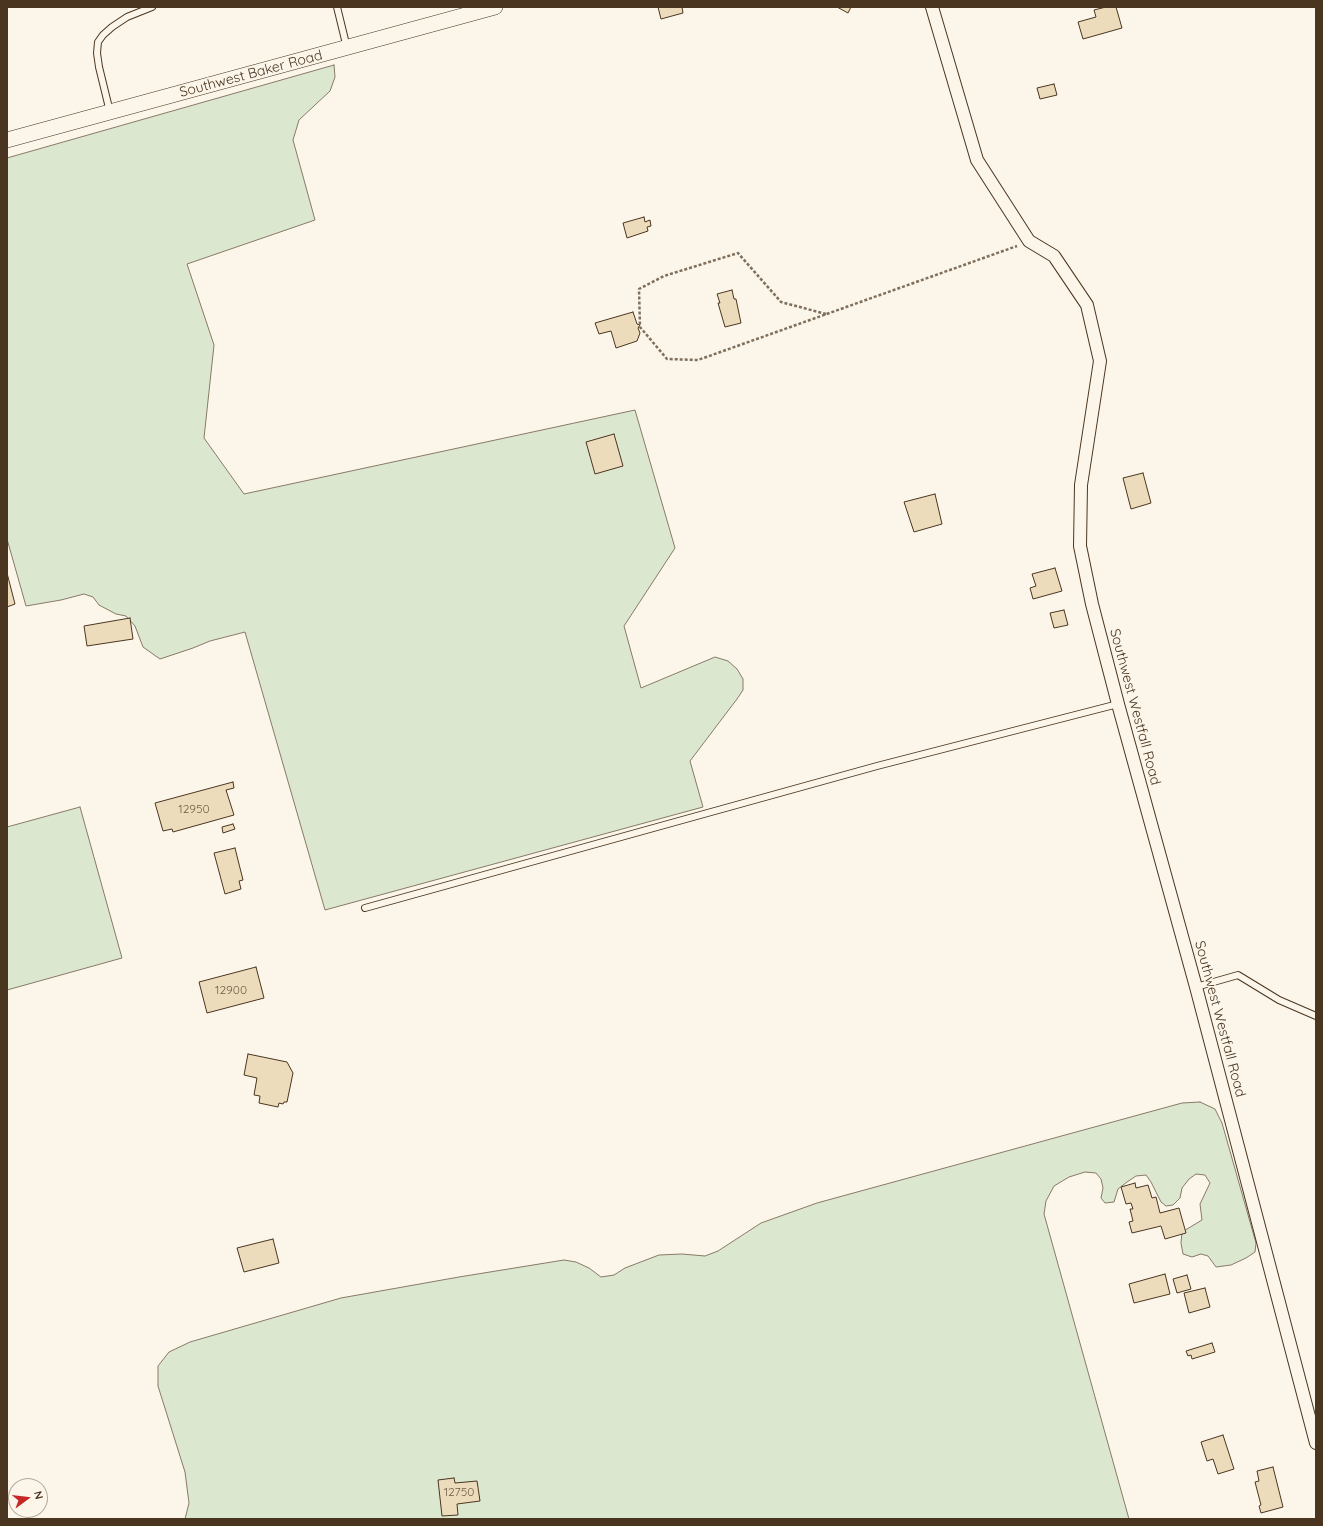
<!DOCTYPE html>
<style>
body{margin:0}
#map{position:relative;width:1323px;height:1526px;overflow:hidden;background:#fbf6e9;font-family:Quicksand,sans-serif}
canvas{display:block}
.frame{position:absolute;inset:0;border:8px solid #4a3520;pointer-events:none}
.north{position:absolute;left:8px;top:1478px;width:40px;height:40px;box-sizing:border-box;background:#fbf6e9;border:1px solid #b4a999;border-radius:50%;rotate:75deg;font-size:11px;font-weight:700;line-height:16px;text-align:center;color:#4a3520}
.north::after{content:'';display:block;margin:auto;width:14px;height:18px;background:#c62828;clip-path:polygon(50% 0,100% 100%,50% 72%,0 100%)}
</style>
<div id="map">
<canvas width="1323" height="1526"></canvas>
<div class="frame"></div>
<div class="north">N</div>
</div>
<script>
const context = document.querySelector('canvas').getContext('2d');
context.lineJoin = 'round';
function fill(path, color) {
  context.fillStyle = color;
  context.fill(path, 'evenodd');
}
function shape(rows) {
  const path = new Path2D();
  for (const r of rows) {
    path.moveTo(r[0], r[1]);
    for (let i = 2; i < r.length; i += 2) path.lineTo(r[i], r[i + 1]);
  }
  return path;
}
function stroke(path, color, width, dash) {
  context.strokeStyle = color;
  context.lineWidth = width;
  context.lineCap = dash ? 'butt' : 'round';
  context.setLineDash(dash || []);
  context.stroke(path);
}
function label(font, color, halo, rows, align = 'center') {
  context.font = font + ' Quicksand,sans-serif';
  context.lineWidth = 3;
  context.setLineDash([]);
  context.textBaseline = 'middle';
  context.strokeStyle = halo;
  context.fillStyle = color;
  for (const [text, x, y, turn = 0] of rows) {
    context.save();
    context.translate(x, y);
    context.rotate((+turn || 0) * Math.PI / 180);
    context.textAlign = isNaN(turn) ? turn : align;
    if (halo) context.strokeText(text, 0, 0);
    context.fillText(text, 0, 0);
    context.restore();
  }
}
const green = shape([
 [334,65,335,77,330,91,299,120,293,140,315,220,187,264,214,345,204,438,244,494,635,410,675,548,624,626,641,688,715,657,728,661,737,669,743,679,743,690,737,699,690,761,703,807,325,910,245,632,210,641,193,648,160,659,143,647,135,626,126,616,116,614,99,605,93,597,84,594,61,600,26,606,7,539,7,158,334,65],
 [80,807,122,958,7,990,7,827,80,807],
 [1200,1102,1215,1109,1222,1123,1256,1243,1255,1252,1246,1258,1231,1265,1216,1267,1208,1256,1201,1254,1192,1257,1183,1254,1181,1243,1182,1232,1202,1220,1200,1204,1210,1183,1205,1175,1196,1174,1189,1179,1182,1188,1180,1198,1173,1205,1166,1206,1161,1202,1151,1182,1146,1175,1136,1176,1127,1182,1118,1189,1114,1202,1105,1203,1101,1198,1103,1188,1101,1179,1096,1173,1085,1172,1069,1177,1054,1186,1046,1201,1044,1214,1129,1519,185,1519,189,1503,185,1472,158,1386,158,1366,169,1352,190,1342,341,1298,459,1277,564,1260,576,1262,589,1268,601,1277,614,1275,625,1268,659,1255,682,1254,705,1256,718,1251,761,1223,817,1203,1182,1103,1200,1102]
]);
fill(green, '#dce7d0');
stroke(green, '#887966', 1);
const building = shape([
 [658,7,682,7,683,13,661,19,658,7],
 [837,7,851,7,848,13,837,7],
 [1106,7,1116,7,1122,28,1083,39,1078,22,1096,17,1094,10,1106,7],
 [1054,84,1057,95,1040,99,1037,88,1054,84],
 [644,217,645,222,650,220,651,226,647,227,648,231,627,238,623,223,644,217],
 [732,290,734,299,736,299,741,323,725,327,718,303,720,303,717,294,732,290],
 [633,312,637,324,640,325,638,328,640,333,637,341,616,348,611,331,599,334,595,323,633,312],
 [614,434,623,466,595,474,586,442,614,434],
 [1143,473,1151,503,1131,509,1123,478,1143,473],
 [935,494,942,524,914,532,904,502,935,494],
 [1055,568,1062,591,1033,599,1030,588,1036,586,1032,574,1055,568],
 [7,573,15,604,7,607,7,573],
 [1064,610,1068,625,1054,628,1050,613,1064,610],
 [130,618,133,639,87,646,84,626,130,618],
 [233,782,234,788,226,790,234,815,173,832,172,829,163,831,155,803,233,782],
 [233,824,235,829,223,833,222,827,233,824],
 [235,848,243,880,239,881,241,889,225,894,214,853,235,848],
 [256,967,264,998,207,1013,199,982,256,967],
 [248,1054,287,1062,293,1073,287,1102,284,1102,283,1104,279,1103,278,1107,259,1103,260,1096,254,1095,257,1078,244,1075,248,1054],
 [1135,1183,1136,1188,1148,1185,1152,1198,1156,1197,1160,1213,1179,1208,1186,1233,1165,1239,1161,1226,1132,1233,1129,1222,1133,1221,1130,1209,1133,1209,1131,1203,1126,1204,1121,1187,1135,1183],
 [273,1239,279,1263,244,1272,237,1248,273,1239],
 [1165,1274,1170,1294,1134,1303,1129,1284,1165,1274],
 [1187,1275,1191,1289,1177,1293,1173,1279,1187,1275],
 [1205,1288,1210,1307,1189,1313,1184,1293,1205,1288],
 [1212,1343,1215,1352,1192,1359,1191,1355,1188,1356,1186,1351,1212,1343],
 [1223,1435,1234,1469,1218,1474,1213,1459,1207,1461,1201,1442,1223,1435],
 [1273,1467,1283,1507,1261,1513,1259,1506,1261,1505,1255,1482,1259,1481,1257,1471,1273,1467],
 [454,1478,455,1483,477,1481,480,1501,457,1504,458,1515,442,1516,438,1480,454,1478]
]);
fill(building, '#ecdcbc');
stroke(building, '#4a3520', 1);
const service = shape([
 [337,7,347,48],
 [110,112,99,67,97,53,98,42,103,35,112,27,127,17,152,7],
 [365,908,877,766,1118,704],
 [1196,987,1238,975,1279,1000,1316,1016]
]);
const minor = shape([
 [932,7,977,160,1029,241,1054,256,1087,305,1100,361,1081,485,1080,546,1092,604,1118,704,1196,987,1316,1443]
]);
const tertiary = shape([
 [7,140,495,7]
]);
stroke(service, '#4a3520', 8);
stroke(minor, '#4a3520', 14);
stroke(tertiary, '#4a3520', 16);
stroke(shape([
 [826,314,781,302,738,253,664,276,639,289,640,327,667,359,698,360,1017,246]
]), '#7f6f5c', 2.5, [3, 2]);
stroke(service, '#fbf6e9', 6);
stroke(minor, '#fbf6e9', 12);
stroke(tertiary, '#fbf6e9', 15);
label('12px', '#725f47', null, [
 ["12950",194,809],
 ["12900",231,990],
 ["12750",459,1492]
]);
label('14px', '#4a3520', '#fbf6e9', [
 ["Southwest Baker Road",251,74,-15],
 ["Southwest Westfall Road",1135,707,75],
 ["Southwest Westfall Road",1220,1019,75]
]);
</script>
